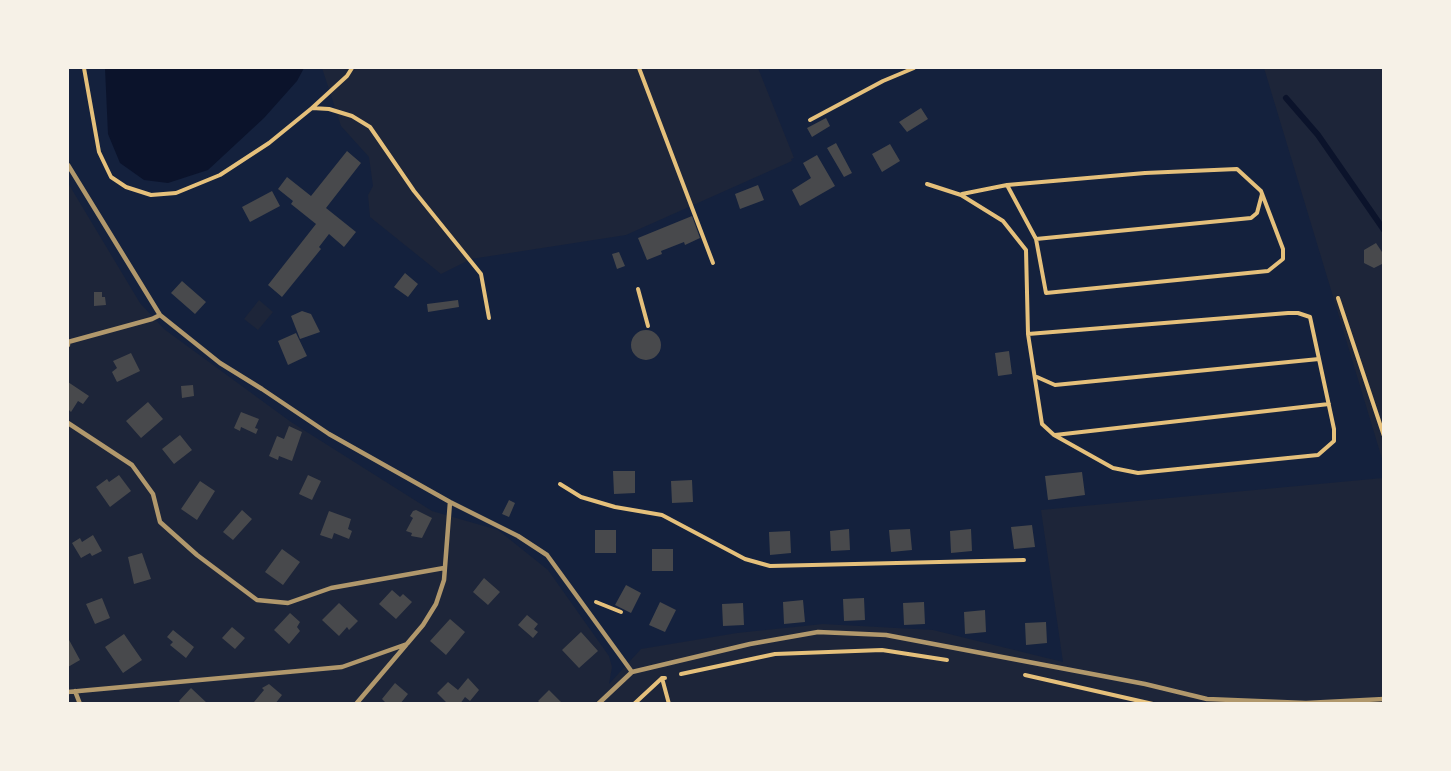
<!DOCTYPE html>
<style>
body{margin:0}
#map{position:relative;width:1451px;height:771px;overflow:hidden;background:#14213d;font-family:"Work Sans",sans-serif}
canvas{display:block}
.frame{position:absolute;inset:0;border:69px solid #f6f1e7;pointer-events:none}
</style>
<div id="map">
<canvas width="1451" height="771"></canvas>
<div class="frame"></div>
</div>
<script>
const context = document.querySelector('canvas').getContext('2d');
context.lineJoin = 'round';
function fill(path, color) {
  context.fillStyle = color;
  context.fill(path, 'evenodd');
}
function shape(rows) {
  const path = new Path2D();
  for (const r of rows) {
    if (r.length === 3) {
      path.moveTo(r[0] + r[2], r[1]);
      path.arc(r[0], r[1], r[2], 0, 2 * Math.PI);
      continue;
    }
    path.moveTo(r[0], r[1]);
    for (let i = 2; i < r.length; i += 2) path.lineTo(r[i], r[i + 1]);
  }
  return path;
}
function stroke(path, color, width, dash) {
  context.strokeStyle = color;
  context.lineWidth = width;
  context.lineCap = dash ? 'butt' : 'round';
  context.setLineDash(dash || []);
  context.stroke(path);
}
fill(shape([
 [322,68,758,68,794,158,791,159,792,161,626,235,471,259,441,274,370,217,368,195,373,186,369,157,341,126],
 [1264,68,1383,68,1383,462],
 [68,183,140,303,164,329,291,422,432,511,498,530,548,570,609,656,612,667,609,684,641,649,737,633,823,624,933,630,1063,662,1041,510,1383,478,1383,703,68,703],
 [259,300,273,312,258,330,244,319]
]), '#1d2539');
fill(shape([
 [105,68,304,68,297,81,264,118,208,170,168,183,144,180,120,163,108,134]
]), '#0b132b');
stroke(shape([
 [1286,98,1318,135,1384,230]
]), '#0b132b', 6);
fill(shape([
 [921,108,928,119,907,132,899,122],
 [826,118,830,126,812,137,807,128],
 [836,143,852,173,844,177,827,148],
 [890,144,900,161,882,172,872,154],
 [347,151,361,163,326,208,356,232,344,247,329,234,319,247,321,249,282,297,268,285,316,224,291,204,293,201,278,189,287,177,311,196],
 [817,155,835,186,800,206,792,190,811,178,803,163],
 [758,185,764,200,740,209,735,194],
 [272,191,280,206,250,222,242,207],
 [692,216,700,238,685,245,684,242,661,251,662,254,647,260,638,238],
 [1376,243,1384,255,1384,263,1374,268,1364,263,1364,250],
 [619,252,625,266,617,269,612,254],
 [405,273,418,284,408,297,394,287],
 [182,281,206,302,195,314,171,293],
 [94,292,102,292,102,297,105,297,106,305,94,306],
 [458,300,459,307,428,312,427,304],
 [302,311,311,314,320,332,300,339,291,316],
 [646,345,15],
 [296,333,307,356,288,365,278,341],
 [1009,351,1012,374,998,376,995,353],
 [131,353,140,371,117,382,112,372,117,368,113,361],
 [68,382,89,396,83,404,78,401,71,412,68,409],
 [193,385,194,396,182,398,181,386],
 [148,402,163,419,141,438,126,421],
 [241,412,259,419,255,428,258,429,256,434,241,427,240,431,234,428],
 [289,426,302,432,292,461,279,456,278,460,269,456,277,436,284,439],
 [180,435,192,450,174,464,162,449],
 [613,471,635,471,635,493,614,494],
 [1082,472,1085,495,1048,500,1045,476],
 [119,475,131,491,110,507,96,487,107,479,109,482],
 [308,475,321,481,312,500,299,494],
 [692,480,693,502,672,503,671,481],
 [200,481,215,491,197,520,181,509],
 [509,500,515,503,509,517,502,514],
 [242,510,252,519,233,540,223,532],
 [416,510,432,518,422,538,411,536,412,533,406,531,413,518,410,516,413,511],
 [329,511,351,519,348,529,352,531,349,539,334,533,332,539,320,535],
 [1032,525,1035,547,1014,549,1011,527],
 [849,529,850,550,831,551,830,531],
 [910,529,912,550,891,552,889,530],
 [971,529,972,551,951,553,950,531],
 [595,530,616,530,616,553,595,553],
 [790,531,791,553,770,555,769,532],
 [93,535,102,551,92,556,90,553,81,558,72,543,80,538,82,542],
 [282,549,300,562,283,585,265,572],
 [652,549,673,549,673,571,652,571],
 [142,553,151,579,134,584,128,557],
 [484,578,500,592,488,605,473,592],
 [626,585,641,593,631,613,615,605],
 [392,590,400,597,403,594,412,602,396,619,379,604],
 [102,598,110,618,95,624,86,604],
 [864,598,865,620,844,621,843,599],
 [803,600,805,622,784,624,783,602],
 [660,602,676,610,665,632,649,625],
 [924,602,925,624,904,625,903,603],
 [339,603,358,621,349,630,347,627,339,636,322,620],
 [743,603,744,625,723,626,722,604],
 [985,610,986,632,965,634,964,612],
 [290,613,300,622,297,627,300,631,289,644,274,630],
 [527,615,538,624,534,629,538,632,533,638,518,625],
 [450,619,465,632,446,655,430,641],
 [1046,622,1047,643,1026,645,1025,623],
 [232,627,245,638,235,649,222,638],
 [173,630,194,647,186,658,170,645,173,642,167,637],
 [581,632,598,651,579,668,562,650],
 [124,634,142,660,123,673,105,647],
 [68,638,80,660,68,667],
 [468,678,479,690,470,701,465,697,460,704,448,704,437,693,448,682,458,690],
 [395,683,408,694,400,704,387,704,382,699],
 [269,684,282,695,275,704,256,704,254,702,264,690,262,688],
 [191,688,208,704,182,704,179,701],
 [549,690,563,704,541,704,538,701]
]), '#48494c');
stroke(shape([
 [84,68,99,152,111,177,126,187,151,195,176,193,220,175,269,143,312,108,329,109,352,116,370,127,414,191,481,274,489,318],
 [639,68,713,263],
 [312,108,347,76,352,68],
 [810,120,883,81,914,68],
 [927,184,961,195,1003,221,1026,250,1028,334,1042,424,1054,435,1113,468,1138,473,1318,455,1334,441,1334,429,1310,317,1298,313,1288,313,1028,334],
 [962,194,1007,185,1145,173,1237,169,1261,191,1283,249,1283,259,1268,271,1046,293,1036,239,1007,185],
 [1036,239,1251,218,1257,213,1262,194],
 [638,289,648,326],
 [1338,298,1384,436],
 [1037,377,1055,385,1319,359],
 [1055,435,1329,404],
 [560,484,581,497,615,507,662,515,745,559,770,566,1024,560],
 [596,602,621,612],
 [681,674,775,654,882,650,947,660],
 [1025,675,1153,704],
 [662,678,669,704],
 [634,704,662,678,665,678]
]), '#e5c07b', 4);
stroke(shape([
 [68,165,160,315,220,363,262,389,329,434,450,502,518,536,547,555,632,672],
 [68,345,68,342,152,319,160,315],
 [68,423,132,465,153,494,160,522,197,555,257,600,288,603,331,588,444,568],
 [75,691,80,704],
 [68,692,342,667,407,644],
 [356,704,423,625,436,604,444,580,450,502],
 [598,704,632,672,750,644,818,632,886,635,1145,684,1207,699,1306,703,1384,699]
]), '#b1986c', 4.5);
</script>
